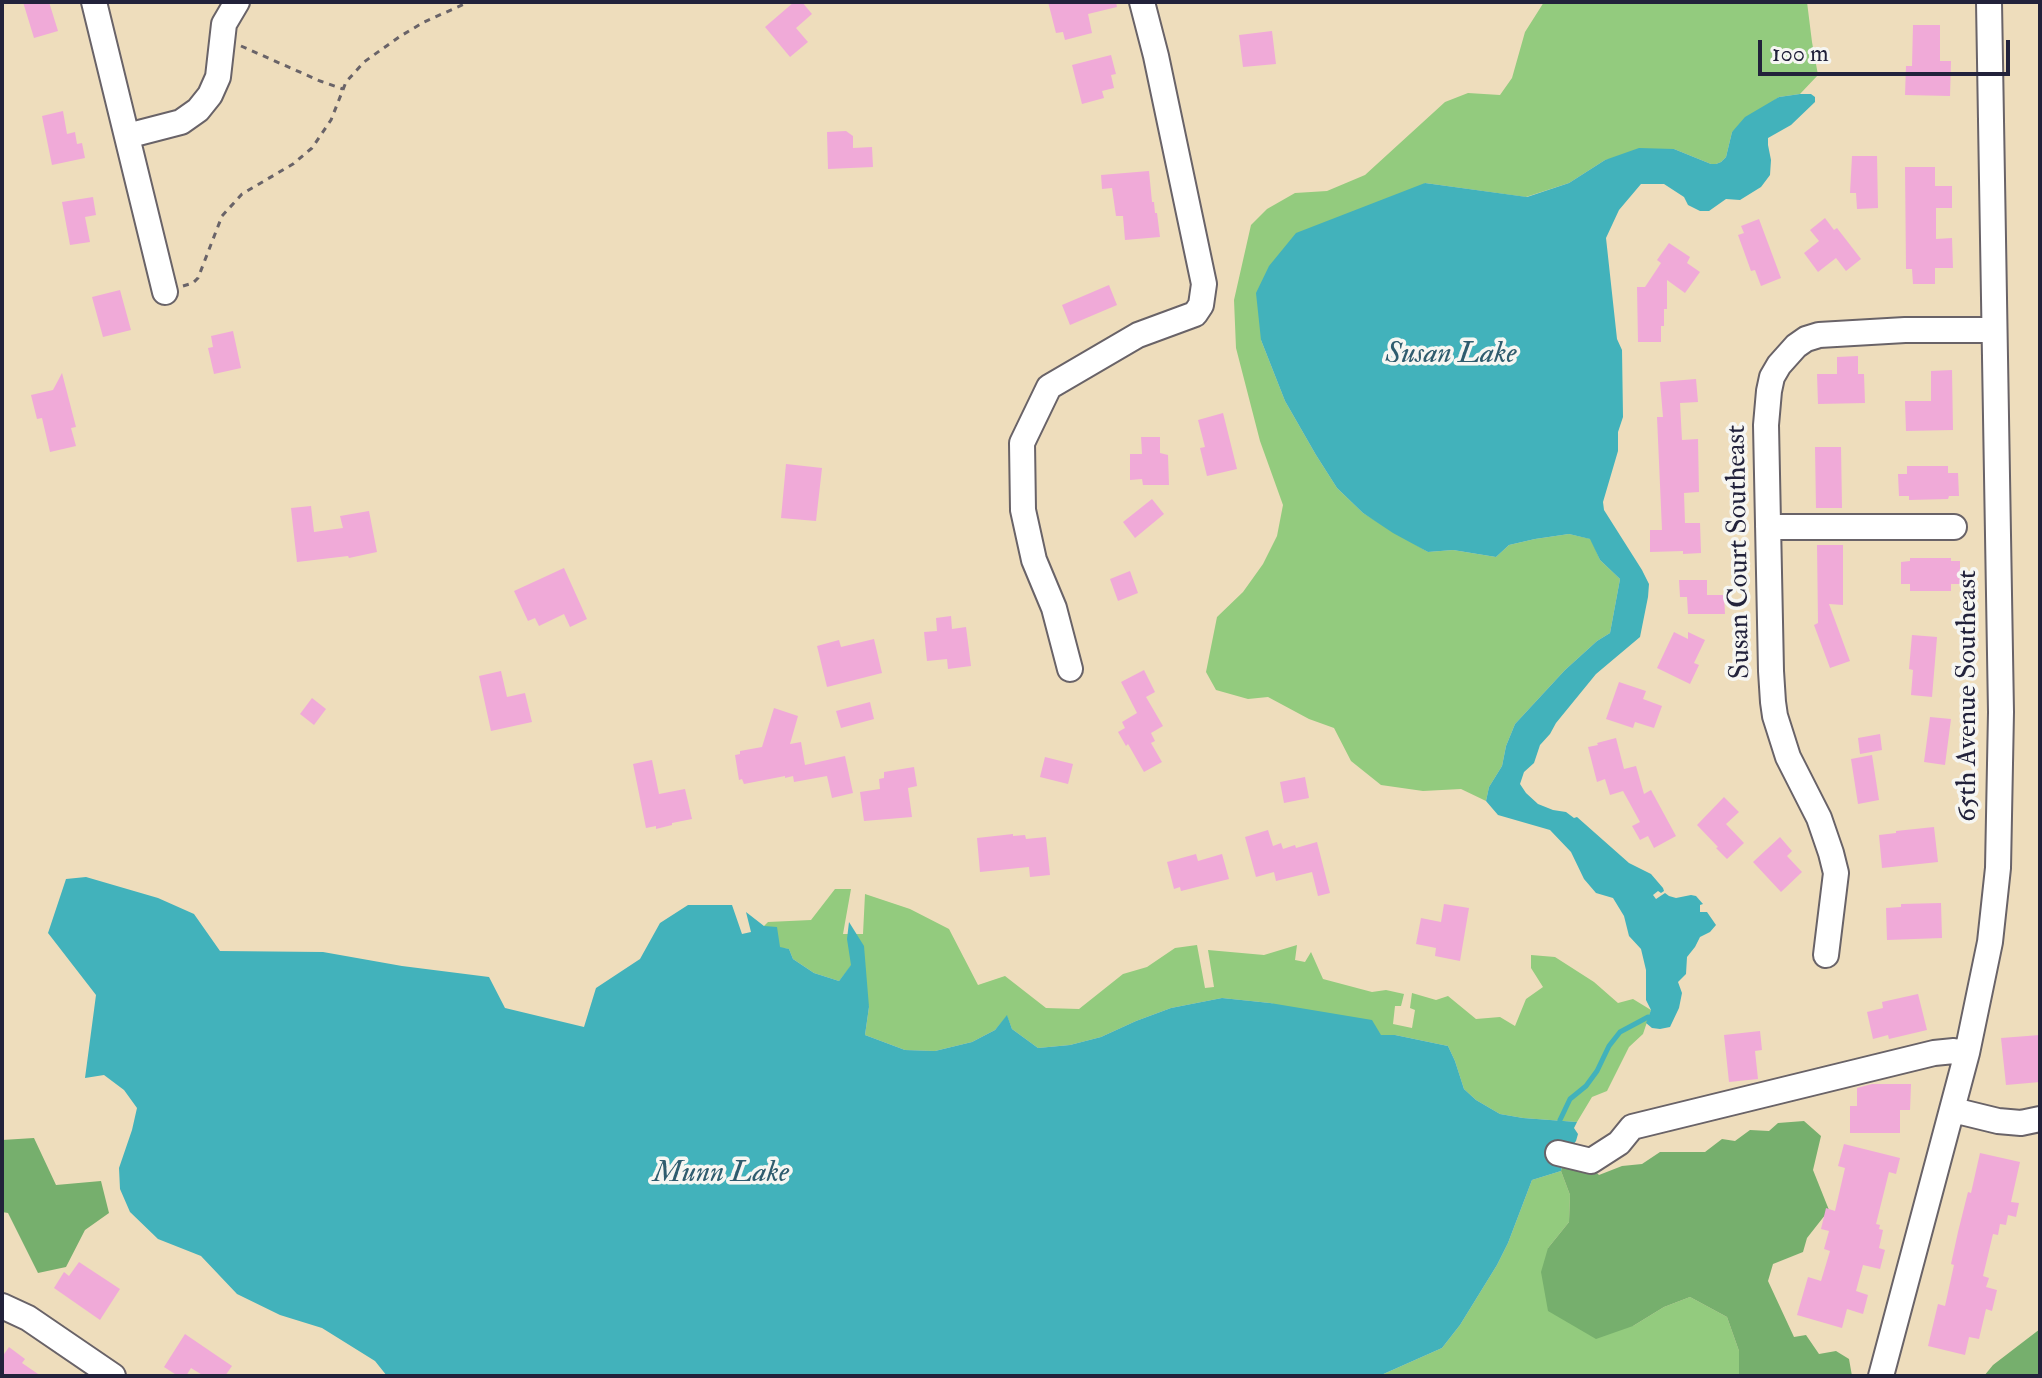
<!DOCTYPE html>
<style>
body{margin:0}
#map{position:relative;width:2042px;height:1378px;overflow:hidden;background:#eeddbc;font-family:"IM FELL Double Pica",serif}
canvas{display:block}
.frame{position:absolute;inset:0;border:4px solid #22223b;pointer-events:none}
.scale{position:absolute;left:1758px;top:40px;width:252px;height:36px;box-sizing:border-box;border:4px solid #22223b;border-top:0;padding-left:10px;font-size:24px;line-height:28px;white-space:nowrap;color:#22223b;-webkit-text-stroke:6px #f6f6f2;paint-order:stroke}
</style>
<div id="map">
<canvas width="2042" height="1378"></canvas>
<div class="frame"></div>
<div class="scale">100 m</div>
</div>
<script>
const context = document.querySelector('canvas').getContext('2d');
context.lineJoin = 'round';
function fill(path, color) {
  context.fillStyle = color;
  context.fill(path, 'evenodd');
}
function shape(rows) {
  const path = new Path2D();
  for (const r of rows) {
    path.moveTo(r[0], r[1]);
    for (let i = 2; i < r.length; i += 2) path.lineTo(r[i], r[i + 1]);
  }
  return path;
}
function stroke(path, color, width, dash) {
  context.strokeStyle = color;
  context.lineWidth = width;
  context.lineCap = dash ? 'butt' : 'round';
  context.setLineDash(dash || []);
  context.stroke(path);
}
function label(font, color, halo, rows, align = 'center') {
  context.font = font + ' "IM FELL Double Pica",serif';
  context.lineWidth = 7;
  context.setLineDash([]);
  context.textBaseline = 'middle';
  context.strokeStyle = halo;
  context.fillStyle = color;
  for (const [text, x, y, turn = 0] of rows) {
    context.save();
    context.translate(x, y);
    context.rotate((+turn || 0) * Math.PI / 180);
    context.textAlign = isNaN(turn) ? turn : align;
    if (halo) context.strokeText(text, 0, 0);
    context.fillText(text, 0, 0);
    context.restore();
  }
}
fill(shape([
 [1544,2,1807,2,1812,42,1818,75,1800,94,1779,97,1732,132,1726,157,1721,162,1716,164,1711,164,1674,149,1605,160,1569,183,1526,197,1425,183,1261,340,1285,401,1316,455,1337,488,1363,513,1428,552,1453,550,1496,557,1509,545,1535,539,1569,534,1591,539,1600,560,1620,579,1610,633,1597,641,1565,670,1515,724,1506,746,1502,766,1489,787,1486,801,1461,789,1423,791,1381,785,1351,761,1334,728,1309,719,1268,697,1248,699,1216,690,1206,672,1217,617,1243,592,1263,564,1277,536,1283,505,1260,441,1236,348,1234,300,1251,225,1267,209,1295,193,1327,191,1365,175,1445,102,1468,93,1500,95,1512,78,1525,32],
 [835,889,851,889,843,934,863,934,865,894,910,909,949,929,978,985,1005,976,1046,1008,1079,1009,1123,974,1147,967,1175,948,1197,945,1205,988,1214,987,1208,950,1264,955,1297,945,1295,960,1305,962,1311,952,1323,979,1372,992,1386,990,1404,994,1401,1006,1395,1006,1393,1024,1412,1028,1415,1010,1410,1008,1412,993,1436,1000,1448,996,1476,1019,1500,1017,1515,1026,1526,999,1543,987,1531,968,1531,955,1555,957,1594,982,1618,1003,1633,999,1651,1010,1643,1034,1629,1047,1607,1091,1592,1097,1577,1122,1523,1118,1500,1114,1476,1100,1464,1089,1455,1061,1448,1046,1395,1035,1381,1036,1270,1003,1222,998,1171,1008,1136,1021,1101,1037,1070,1045,1038,1048,1012,1029,1007,1016,995,1030,972,1042,935,1051,905,1050,865,1035,869,1007,851,966,839,981,814,973,793,959,789,949,780,948,764,926,768,922,811,920],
 [1561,1171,1570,1195,1569,1222,1548,1248,1633,1326,1664,1307,1690,1297,1727,1317,1739,1351,1739,1376,1379,1376,1442,1348,1460,1325,1497,1265,1508,1243,1532,1180]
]), '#93cb7e');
fill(shape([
 [1804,1121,1821,1136,1813,1170,1829,1210,1807,1238,1803,1252,1773,1264,1768,1281,1794,1337,1806,1335,1819,1354,1836,1351,1849,1359,1852,1376,1739,1376,1739,1351,1727,1317,1690,1297,1664,1307,1633,1326,1596,1339,1548,1311,1541,1272,1548,1248,1569,1222,1570,1195,1561,1171,1563,1163,1587,1163,1599,1175,1622,1166,1642,1164,1660,1152,1705,1152,1722,1139,1735,1141,1750,1130,1769,1131,1778,1123],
 [34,1138,56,1185,101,1181,109,1213,85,1230,66,1267,38,1273,8,1213,2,1212,2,1140],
 [2040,1329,2040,1376,1984,1376,1993,1365]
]), '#76af6d');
fill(shape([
 [1800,94,1811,94,1815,97,1815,102,1791,125,1768,138,1768,145,1771,160,1770,175,1761,187,1740,200,1726,199,1709,211,1700,211,1688,205,1684,197,1664,184,1641,184,1619,210,1606,238,1617,339,1622,350,1623,417,1618,432,1618,451,1603,502,1604,510,1642,570,1649,584,1648,597,1640,637,1596,674,1556,723,1550,734,1540,745,1534,763,1524,772,1520,784,1526,793,1538,804,1553,810,1566,812,1574,818,1577,817,1629,863,1651,874,1663,888,1664,891,1661,893,1658,891,1653,895,1656,899,1665,893,1669,896,1676,898,1691,895,1696,896,1703,904,1700,905,1700,912,1707,912,1716,925,1710,932,1700,937,1695,947,1687,957,1686,974,1678,982,1682,993,1679,1008,1670,1027,1660,1029,1652,1028,1646,1023,1651,1010,1646,1000,1646,970,1641,949,1629,936,1624,916,1613,898,1596,893,1584,879,1571,852,1550,830,1498,815,1486,801,1489,787,1502,766,1506,746,1515,724,1565,670,1597,641,1610,633,1620,579,1600,560,1590,539,1569,534,1535,539,1509,545,1496,557,1453,550,1428,552,1393,533,1363,513,1337,488,1316,455,1285,401,1261,340,1256,293,1269,266,1296,233,1425,183,1527,197,1569,183,1605,160,1639,148,1674,149,1711,164,1716,164,1721,162,1726,157,1732,132,1745,117,1779,97],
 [86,877,158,898,194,914,220,951,323,952,402,966,489,977,505,1008,584,1027,596,988,640,959,660,923,688,905,732,905,742,934,751,932,746,912,764,926,777,927,780,947,789,949,793,959,814,973,839,981,851,965,847,939,849,922,864,946,869,1007,865,1035,905,1050,935,1051,972,1042,995,1030,1007,1015,1012,1029,1038,1048,1070,1045,1101,1037,1136,1021,1171,1008,1222,998,1270,1003,1372,1020,1381,1035,1395,1035,1448,1046,1455,1061,1464,1089,1476,1100,1500,1114,1523,1118,1577,1122,1574,1128,1578,1134,1576,1141,1565,1155,1561,1171,1532,1180,1508,1243,1497,1265,1460,1325,1442,1348,1379,1376,387,1376,375,1361,322,1328,280,1315,237,1294,201,1256,158,1239,130,1212,120,1189,119,1168,132,1130,137,1108,124,1090,104,1075,85,1078,96,995,48,933,66,879]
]), '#42b2bb');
stroke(shape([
 [1560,1120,1570,1099,1586,1086,1597,1071,1609,1046,1620,1032,1648,1017]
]), '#42b2bb', 5);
fill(shape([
 [23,2,49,2,58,31,34,38],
 [794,2,802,2,812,14,796,28,808,42,790,57,765,27],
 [1048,2,1116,2,1117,7,1088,14,1092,33,1065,40,1063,32,1056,33],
 [1913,25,1940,25,1940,61,1951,61,1950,96,1905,95,1906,66,1912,66],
 [1272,31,1276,64,1243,67,1239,35],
 [1111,55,1116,74,1111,75,1114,88,1102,91,1104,98,1082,104,1072,65],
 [63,111,67,134,75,132,77,144,82,143,85,158,52,165,42,116],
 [846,131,853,136,853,148,872,147,873,167,828,169,827,132],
 [1852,156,1877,156,1878,208,1857,209,1856,193,1850,193],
 [1905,167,1935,167,1935,186,1952,186,1952,208,1936,208,1936,239,1952,238,1953,268,1935,268,1935,284,1913,284,1912,269,1906,269],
 [1149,171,1152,202,1154,202,1155,213,1157,213,1160,237,1125,240,1123,216,1116,216,1112,188,1102,189,1101,175],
 [93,197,96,215,85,217,90,242,70,245,62,202],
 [1825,218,1834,230,1837,228,1861,259,1846,271,1836,258,1818,272,1804,253,1819,241,1810,230],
 [1759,219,1781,278,1761,286,1755,270,1751,271,1738,235,1744,233,1741,226],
 [1669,243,1690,257,1687,263,1700,272,1685,293,1667,280,1667,309,1664,309,1664,326,1661,326,1661,342,1638,342,1637,287,1645,287,1661,263,1657,260],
 [1109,285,1117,305,1070,325,1062,305],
 [120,290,131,330,103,337,92,297],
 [233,331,241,368,214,374,208,348,213,347,211,336],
 [1858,356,1858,374,1864,374,1865,403,1818,404,1817,374,1837,374,1837,357],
 [1952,370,1953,430,1906,431,1905,401,1931,401,1931,371],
 [62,373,76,427,71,428,76,446,50,452,42,418,37,419,31,395,53,390],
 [1696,379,1698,402,1680,403,1682,440,1698,439,1699,492,1684,493,1685,523,1700,523,1701,553,1683,554,1683,551,1650,552,1650,530,1662,530,1657,417,1663,417,1660,382],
 [1223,413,1237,469,1207,476,1200,448,1205,447,1198,420],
 [1141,437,1160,437,1160,453,1168,455,1169,485,1143,485,1142,479,1130,480,1130,454,1142,454],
 [1815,447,1841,447,1842,508,1816,508],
 [786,464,822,468,816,521,781,518],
 [1907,466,1948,466,1948,473,1958,473,1959,496,1949,496,1948,499,1909,500,1909,496,1899,496,1898,474,1907,474],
 [1152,499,1164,514,1135,538,1123,522],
 [311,506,314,532,343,528,340,516,369,511,377,552,349,558,348,556,297,562,291,508],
 [1817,545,1843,545,1843,605,1829,604,1850,661,1830,668,1814,625,1818,623],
 [1910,558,1951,558,1951,561,1960,561,1960,584,1951,584,1951,591,1910,591,1910,584,1901,584,1901,562,1910,561],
 [564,568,587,619,570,627,564,614,539,626,535,618,528,621,514,591],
 [1130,571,1138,593,1118,601,1110,579],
 [1679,580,1707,580,1707,595,1724,595,1725,614,1688,614,1687,597,1680,597],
 [951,616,952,629,966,627,971,666,948,669,947,659,927,661,924,632,937,631,936,618],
 [1674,632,1688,639,1688,632,1705,640,1694,663,1699,665,1690,684,1657,668],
 [1912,635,1937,637,1932,697,1911,695,1913,670,1909,669],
 [874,639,882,673,827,687,817,646,839,640,841,647],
 [1144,670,1155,692,1146,697,1163,726,1151,733,1155,741,1151,743,1162,762,1144,772,1128,744,1126,746,1118,732,1125,728,1122,722,1137,713,1121,682],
 [501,671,507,697,525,693,532,722,491,731,479,676],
 [1619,682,1646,691,1643,699,1662,706,1654,728,1635,722,1633,728,1606,719],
 [312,698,326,709,314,725,300,714],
 [870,702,874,719,841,728,836,711],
 [774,708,798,716,790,744,801,742,805,765,845,756,853,793,832,798,827,776,794,782,793,776,785,778,785,776,744,784,742,779,739,780,735,755,740,754,740,751,762,747],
 [1930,717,1951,719,1945,765,1924,762],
 [1880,734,1882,750,1860,754,1858,738],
 [1616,738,1624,769,1636,766,1644,794,1651,790,1676,836,1654,848,1648,836,1640,840,1632,826,1640,822,1623,791,1610,795,1605,779,1597,782,1588,747,1598,745,1597,743],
 [1872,755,1879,800,1858,804,1851,759],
 [1045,757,1073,764,1068,784,1040,777],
 [652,760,659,794,685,789,692,819,672,823,672,825,656,829,656,826,646,828,633,764],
 [914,767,917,786,908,788,912,817,864,821,860,792,880,789,879,779,884,778,884,772],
 [1305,777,1309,798,1284,803,1280,782],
 [1724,797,1739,812,1726,824,1744,843,1727,859,1716,848,1718,847,1697,825],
 [1934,827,1938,862,1882,868,1879,835,1896,833,1896,831],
 [1268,830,1273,846,1281,843,1283,849,1295,845,1296,848,1317,842,1330,893,1318,896,1312,872,1276,881,1274,872,1256,877,1245,837],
 [1013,834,1013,836,1025,835,1026,839,1046,837,1050,875,1030,877,1029,867,980,872,977,838],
 [1780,837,1792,851,1787,856,1802,872,1781,892,1753,862],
 [1196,854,1198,861,1222,854,1229,879,1181,891,1180,887,1174,889,1167,862],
 [1941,903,1942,938,1887,940,1886,908,1901,907,1901,904],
 [1444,904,1469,908,1460,961,1435,956,1436,948,1416,944,1421,918,1441,922],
 [1918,994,1927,1030,1889,1039,1888,1035,1873,1039,1867,1012,1883,1008,1882,1002],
 [1760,1031,1762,1050,1755,1051,1758,1079,1729,1082,1724,1035],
 [2040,1035,2040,1082,2006,1085,2001,1038],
 [1872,1084,1911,1084,1910,1110,1900,1110,1900,1133,1850,1133,1850,1106,1857,1106,1857,1088],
 [1844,1144,1900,1158,1896,1174,1889,1172,1876,1224,1880,1225,1879,1229,1883,1230,1879,1248,1885,1250,1880,1269,1863,1265,1856,1291,1868,1295,1863,1314,1847,1309,1842,1328,1797,1315,1808,1277,1821,1281,1830,1251,1824,1249,1829,1231,1821,1229,1826,1208,1835,1211,1845,1168,1838,1166],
 [1980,1153,2020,1162,2011,1202,2019,1203,2016,1217,2008,1215,2006,1225,2000,1224,1998,1235,1993,1234,1983,1276,1989,1278,1986,1287,1997,1290,1992,1311,1986,1309,1979,1339,1969,1337,1965,1355,1928,1346,1938,1304,1945,1306,1954,1265,1951,1264,1958,1232,1968,1192,1971,1193],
 [79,1262,120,1289,100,1320,54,1288,64,1272,69,1276],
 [185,1334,232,1366,225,1376,204,1376,191,1368,186,1376,178,1376,164,1367],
 [9,1347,25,1359,22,1363,41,1376,2,1376,2,1357]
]), '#f0aad8');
const minor = shape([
 [94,2,165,292],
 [127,136,181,122,198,110,210,95,218,77,224,24,237,2],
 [1768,527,1954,527],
 [1070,669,1054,608,1034,560,1023,510,1022,443,1049,387,1138,335,1195,314,1201,305,1204,284,1156,56,1142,2],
 [1826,955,1836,873,1831,853,1819,818,1788,757,1775,716,1773,702,1771,671,1766,425,1769,391,1772,377,1779,365,1796,346,1806,339,1819,335,1905,330,1994,330],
 [1953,1110,1998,1121,2021,1123,2040,1119],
 [1558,1153,1591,1161,1619,1143,1632,1127,1934,1053,1954,1051,1967,1053],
 [2,1306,28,1318,113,1376],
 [1881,1376,1967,1053,1990,942,1998,868,2001,712,1989,2]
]);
stroke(minor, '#696368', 28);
stroke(shape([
 [241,46,320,81,343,89],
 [183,286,193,283,198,278,222,216,242,194,293,164,312,148,331,120,346,82,364,62,399,37,424,22,469,2]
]), '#696368', 3, [6, 6]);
stroke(minor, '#fff', 24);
label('28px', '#22223b', '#f6f6f2', [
 ["Susan Court Southeast",1740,552,-91],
 ["65th Avenue Southeast",1969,696,-90]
]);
label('italic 30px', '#2f5c6e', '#f6f6f2', [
 ["Susan Lake",1451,356],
 ["Munn Lake",721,1175]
]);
</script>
